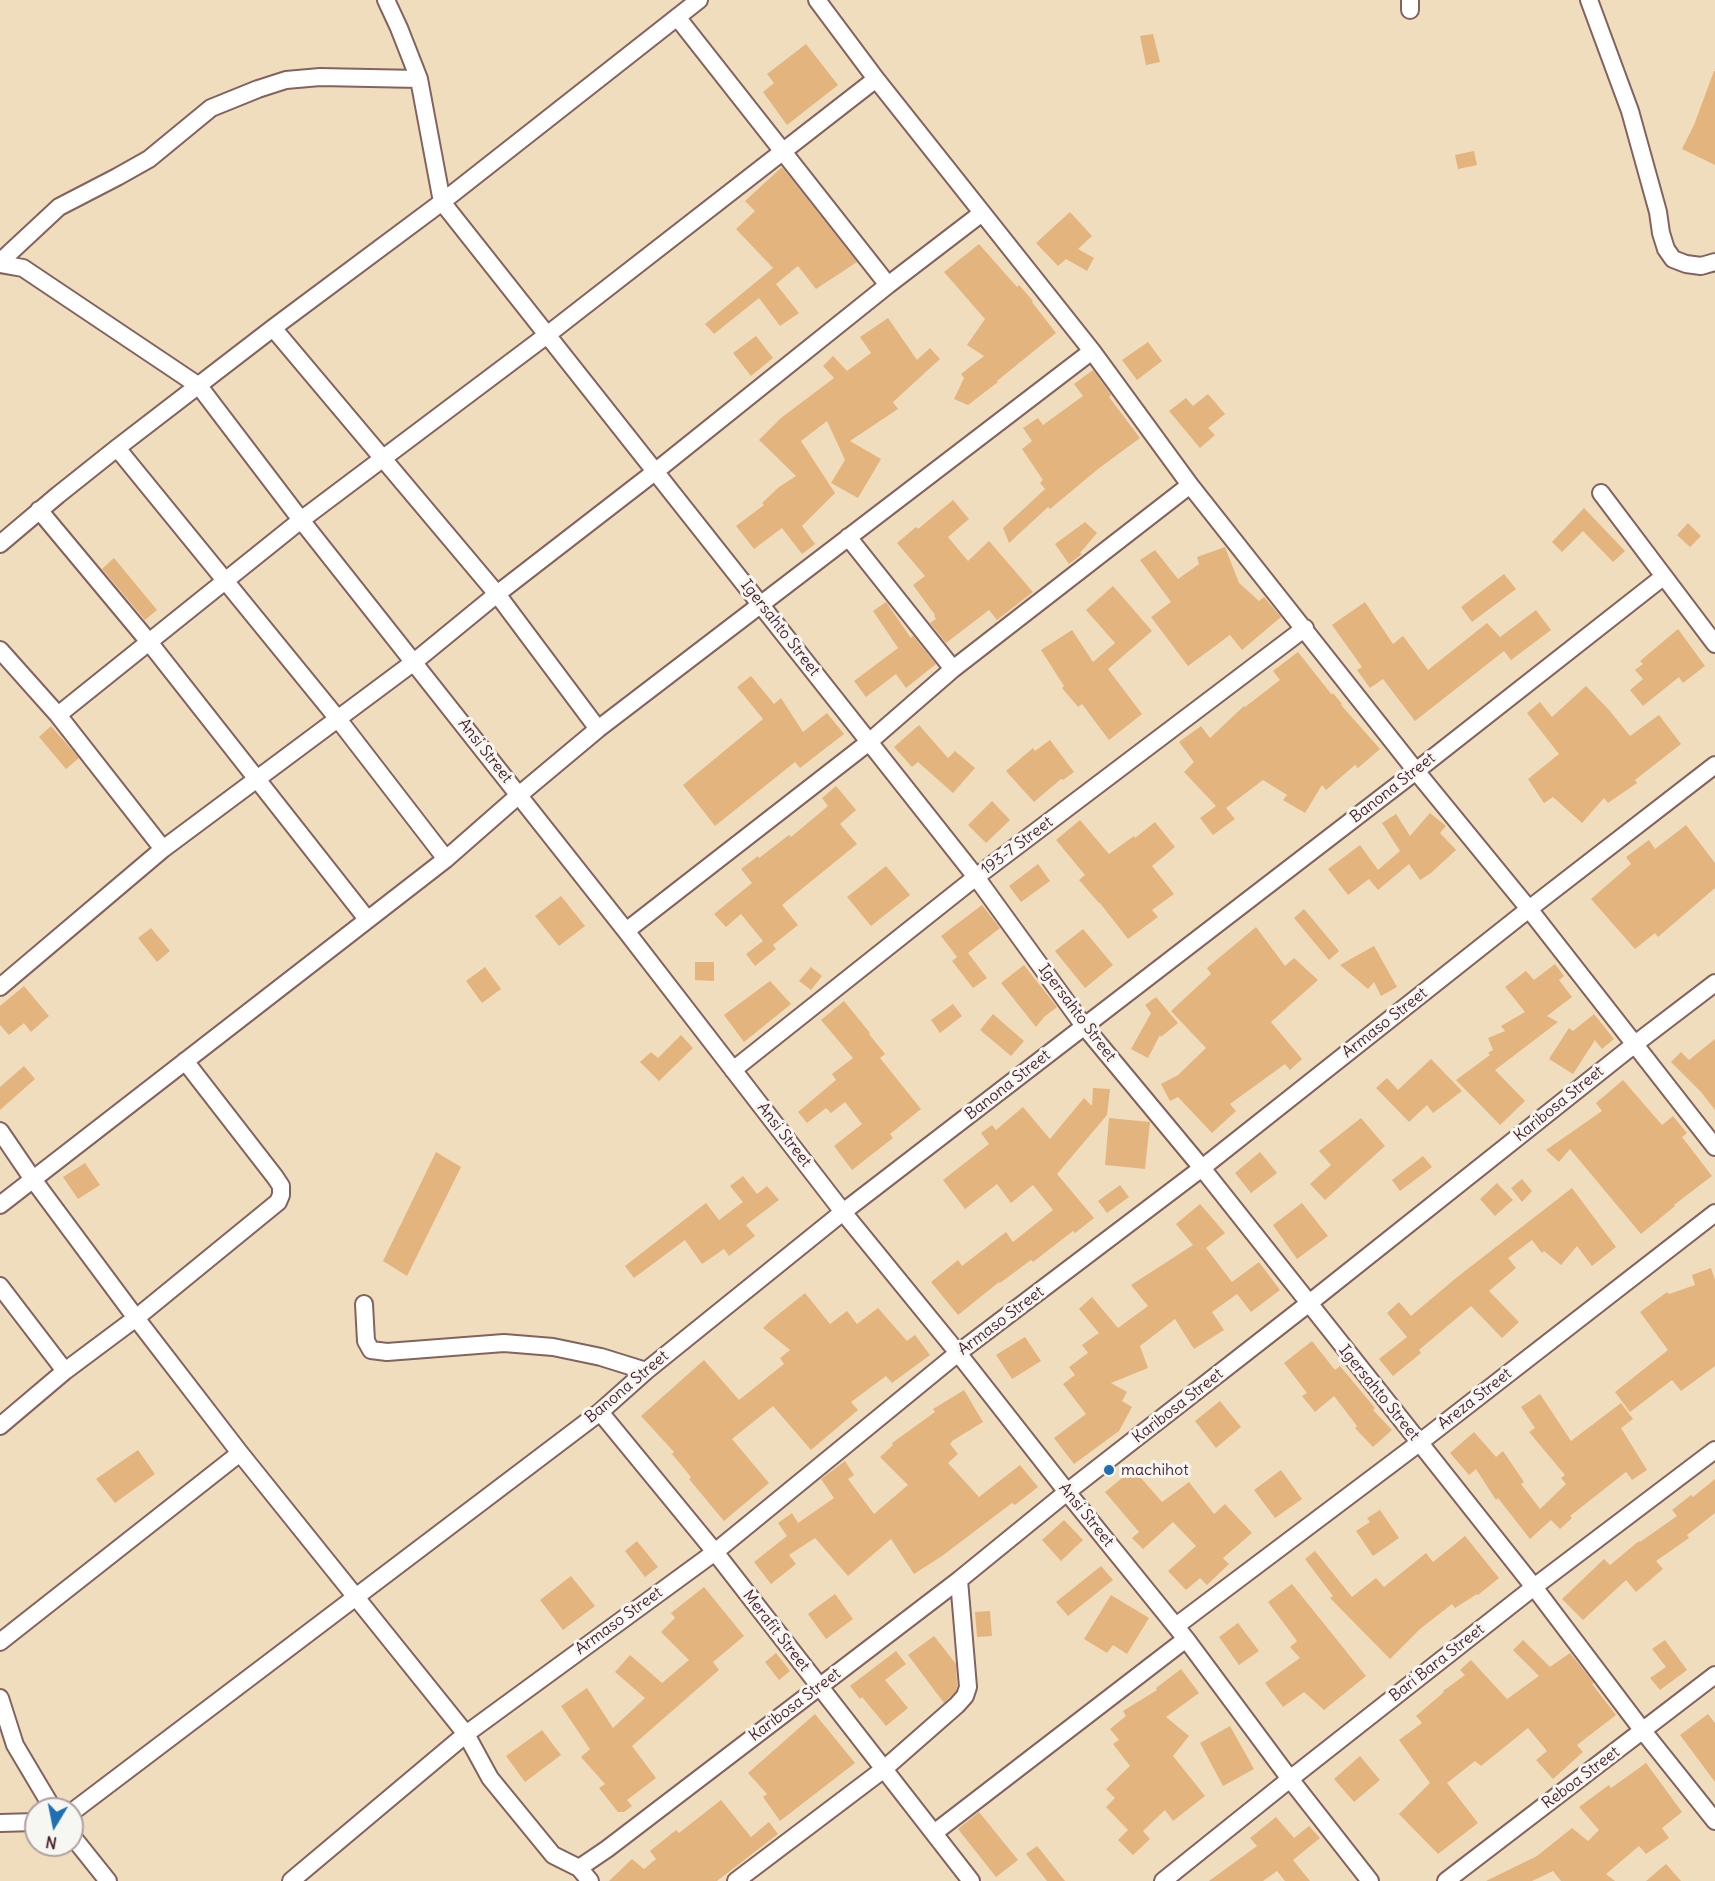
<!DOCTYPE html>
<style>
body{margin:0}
#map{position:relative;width:1715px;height:1881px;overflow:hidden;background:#f0ddbd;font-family:Delius,sans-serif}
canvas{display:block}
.north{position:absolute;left:24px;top:1797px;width:60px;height:60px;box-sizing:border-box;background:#f6f6f2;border:2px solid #b1a0a2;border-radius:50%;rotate:190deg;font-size:16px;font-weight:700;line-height:24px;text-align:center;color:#4a1f2b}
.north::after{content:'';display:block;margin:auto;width:21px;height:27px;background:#1f6fb2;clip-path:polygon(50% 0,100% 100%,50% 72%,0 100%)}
</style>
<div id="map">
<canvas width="1715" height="1881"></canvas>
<div class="north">N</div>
</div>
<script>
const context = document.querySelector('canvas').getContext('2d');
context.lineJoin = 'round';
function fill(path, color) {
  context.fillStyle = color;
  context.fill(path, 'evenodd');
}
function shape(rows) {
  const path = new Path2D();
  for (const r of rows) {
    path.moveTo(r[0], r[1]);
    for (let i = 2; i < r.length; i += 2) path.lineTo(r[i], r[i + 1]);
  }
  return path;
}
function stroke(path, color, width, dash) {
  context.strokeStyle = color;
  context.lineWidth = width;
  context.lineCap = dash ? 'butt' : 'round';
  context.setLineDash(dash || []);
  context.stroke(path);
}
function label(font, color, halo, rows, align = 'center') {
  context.font = font + ' Delius,sans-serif';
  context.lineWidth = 6;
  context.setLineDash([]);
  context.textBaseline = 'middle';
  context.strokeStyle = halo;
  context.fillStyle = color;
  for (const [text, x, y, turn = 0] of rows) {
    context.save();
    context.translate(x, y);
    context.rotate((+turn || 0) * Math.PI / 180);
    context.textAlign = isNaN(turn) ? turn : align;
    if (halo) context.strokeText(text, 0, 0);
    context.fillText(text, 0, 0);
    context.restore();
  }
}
fill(shape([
 [1153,34,1160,62,1146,65,1140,36],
 [806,44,838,85,787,125,763,92,774,83,767,74],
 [1714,71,1715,71,1715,165,1682,149,1694,125],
 [1474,151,1477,165,1458,169,1455,155],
 [782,167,857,262,816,289,798,266,776,284,799,313,780,326,759,298,714,334,705,324,773,268,736,229,755,211,745,201],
 [1070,212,1092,236,1078,249,1094,258,1087,271,1066,259,1058,266,1036,243],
 [979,244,1017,287,1019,285,1033,301,1032,302,1056,333,997,381,998,382,968,405,954,399,964,378,961,374,984,356,967,345,985,319,944,272],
 [888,318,917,360,930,348,940,359,893,402,898,409,850,441,881,459,858,498,831,483,845,460,827,421,801,441,835,493,802,526,815,544,802,554,782,528,754,549,736,526,764,505,762,503,779,487,796,476,759,440,781,418,834,378,823,366,833,356,847,371,871,353,860,337],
 [756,336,773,358,751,376,733,353],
 [1148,342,1162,361,1137,380,1122,360],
 [1093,370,1111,395,1109,397,1140,438,1098,469,1050,509,1048,507,1009,543,1003,528,1045,489,1040,483,1043,480,1022,449,1032,441,1023,428,1038,418,1043,425,1083,396,1074,384],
 [1208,394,1225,414,1208,428,1215,435,1200,448,1169,411,1186,398,1193,406],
 [953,500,969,519,948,537,968,561,989,541,1033,592,997,620,989,610,946,643,930,623,936,619,934,616,935,615,913,585,925,576,897,543,916,527,918,529],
 [1584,508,1625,551,1613,562,1583,531,1562,552,1552,542],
 [1085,522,1097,533,1080,553,1082,554,1069,564,1055,544],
 [1688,523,1701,536,1690,547,1677,535],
 [1225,547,1239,583,1259,601,1264,597,1281,617,1242,650,1230,635,1188,666,1151,617,1171,602,1140,560,1155,550,1178,579,1199,564,1197,557],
 [114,558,157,610,145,620,102,569],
 [1504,574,1516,589,1472,622,1461,607],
 [1113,586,1152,631,1108,669,1142,714,1109,740,1082,704,1078,707,1062,688,1064,686,1041,650,1072,630,1093,662,1115,643,1086,610],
 [886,602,911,638,913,636,936,664,906,688,896,674,866,697,854,681,898,648,873,611],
 [1365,602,1393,644,1403,636,1428,670,1487,623,1500,637,1536,610,1551,630,1511,660,1504,651,1415,721,1383,679,1370,688,1357,670,1362,667,1332,625],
 [1678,629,1705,666,1683,683,1679,677,1643,706,1630,690,1643,679,1635,670,1643,664,1640,661],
 [1298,652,1332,695,1333,693,1342,704,1341,705,1380,749,1358,768,1355,765,1326,790,1322,785,1305,813,1283,800,1287,795,1263,780,1226,808,1235,819,1213,835,1200,818,1216,806,1184,772,1194,762,1179,742,1201,726,1210,738,1244,706,1245,707,1280,680,1273,671],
 [751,676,774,704,781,698,803,732,827,713,844,734,800,768,795,762,715,826,683,785,763,719,737,687],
 [1586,686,1609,710,1630,736,1659,715,1681,744,1635,780,1637,783,1608,803,1604,798,1582,823,1553,797,1544,803,1528,779,1559,754,1527,713,1540,702,1552,717],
 [919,725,948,758,955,751,975,768,953,793,918,762,912,767,894,747],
 [51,726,79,758,66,769,39,737],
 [1050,740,1074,772,1063,780,1061,779,1034,802,1006,771,1033,748,1035,751],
 [836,786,856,810,840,824,857,844,782,905,798,925,773,945,776,949,755,966,746,954,763,941,741,914,726,927,714,914,752,883,741,869,758,856,759,858,789,835,791,837,828,806,822,798],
 [992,801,1010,820,986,843,968,825],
 [1430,813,1446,826,1440,833,1456,850,1431,873,1420,880,1409,864,1378,890,1369,879,1348,895,1328,869,1360,845,1378,870,1400,851,1382,823,1396,814,1410,836],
 [1080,820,1109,854,1134,836,1135,838,1155,822,1175,847,1152,866,1174,894,1152,910,1158,917,1128,939,1100,903,1099,903,1079,880,1085,875,1056,840],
 [1686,825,1715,863,1715,888,1658,937,1655,933,1635,949,1591,899,1631,864,1626,857,1649,840,1655,849],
 [1038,864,1050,881,1021,902,1009,886],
 [886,866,910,895,871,926,847,897],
 [561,896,585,926,559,946,535,916],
 [982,905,1000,928,968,953,987,978,973,988,952,961,957,957,941,936],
 [1304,909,1339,951,1329,960,1294,918],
 [1256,927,1285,966,1294,958,1318,980,1271,1022,1302,1059,1290,1070,1285,1064,1230,1104,1236,1111,1212,1133,1178,1097,1170,1101,1161,1084,1178,1075,1206,1048,1171,1011,1211,974,1207,968],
 [151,928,170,951,157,962,138,938],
 [1083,929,1113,965,1085,988,1055,951],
 [1374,946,1397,987,1381,996,1374,982,1368,989,1340,965],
 [695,962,714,962,714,981,695,980],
 [1555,964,1564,976,1559,980,1572,997,1547,1016,1558,1022,1495,1070,1525,1101,1500,1125,1456,1080,1490,1055,1488,1053,1493,1050,1488,1038,1505,1031,1501,1026,1525,1012,1505,987,1526,971,1534,980],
 [1024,965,1057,1007,1044,1017,1036,1027,1001,983],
 [485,967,501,989,482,1003,466,981],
 [811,967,822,976,811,990,799,981],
 [770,981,791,1004,744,1042,724,1015],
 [24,986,49,1016,31,1032,24,1023,9,1035,0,1025,0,1006],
 [1156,997,1178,1023,1161,1037,1160,1035,1148,1058,1131,1049,1151,1013,1145,1005],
 [844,1001,870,1033,869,1034,885,1054,880,1058,921,1109,890,1134,893,1138,852,1170,834,1146,862,1124,845,1102,831,1113,826,1108,807,1123,798,1112,836,1080,832,1074,853,1058,821,1020],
 [953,1004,962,1016,940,1033,931,1020],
 [993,1014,1024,1041,1011,1056,980,1030],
 [1594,1014,1614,1039,1602,1049,1595,1040,1573,1074,1549,1059,1569,1028,1573,1031],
 [681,1035,693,1048,659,1081,640,1062,651,1052,658,1058],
 [1715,1039,1715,1110,1701,1092,1671,1062,1681,1052,1689,1060],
 [1431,1059,1462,1091,1433,1113,1427,1105,1409,1122,1376,1088,1387,1078,1398,1090],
 [24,1066,35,1079,0,1110,0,1087],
 [1623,1080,1662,1125,1673,1116,1687,1133,1682,1137,1712,1176,1674,1205,1675,1206,1641,1234,1570,1149,1559,1162,1546,1150,1602,1111,1596,1103],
 [1093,1088,1110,1089,1107,1115,1057,1174,1094,1218,1075,1233,1073,1231,1033,1262,1031,1260,1000,1283,999,1282,958,1315,931,1282,958,1260,962,1266,1006,1232,1013,1242,1053,1210,1033,1185,1011,1203,997,1184,965,1209,943,1180,989,1144,981,1133,992,1125,996,1130,1023,1107,1050,1139,1084,1098,1092,1106],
 [1109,1118,1150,1122,1145,1169,1105,1165],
 [1361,1118,1385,1146,1325,1200,1310,1184,1331,1165,1319,1151],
 [436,1152,461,1167,407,1276,383,1261],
 [1260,1152,1277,1173,1251,1193,1235,1173],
 [1423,1156,1432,1167,1400,1191,1392,1180],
 [85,1163,100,1185,78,1199,63,1177],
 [743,1176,757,1194,767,1186,779,1200,746,1225,755,1236,729,1256,724,1249,702,1264,685,1240,634,1278,625,1266,706,1203,719,1220,743,1202,730,1186],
 [1522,1179,1532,1191,1522,1202,1511,1188],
 [1497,1183,1513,1200,1495,1216,1480,1199],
 [1120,1185,1129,1197,1107,1213,1098,1201],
 [1572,1188,1616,1247,1592,1266,1577,1246,1561,1265,1544,1251,1542,1253,1532,1240,1508,1258,1516,1268,1489,1291,1519,1322,1502,1338,1471,1306,1419,1350,1421,1353,1393,1376,1379,1359,1407,1337,1387,1313,1399,1302,1411,1316,1456,1278],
 [1302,1203,1328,1236,1297,1259,1273,1225],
 [1200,1204,1225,1233,1206,1248,1232,1282,1259,1262,1280,1290,1251,1312,1237,1294,1212,1312,1224,1330,1194,1349,1175,1319,1140,1346,1148,1368,1111,1383,1127,1392,1122,1401,1132,1407,1119,1431,1074,1464,1054,1438,1086,1414,1063,1384,1075,1375,1069,1367,1088,1353,1082,1345,1099,1333,1079,1309,1092,1297,1118,1328,1148,1306,1131,1285,1193,1245,1176,1224],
 [1711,1268,1715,1280,1715,1366,1681,1391,1672,1380,1630,1412,1615,1392,1668,1350,1640,1312,1667,1292,1669,1294,1695,1285,1692,1275],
 [805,1293,830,1324,847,1311,857,1324,878,1308,907,1341,915,1335,930,1355,892,1383,886,1376,851,1402,858,1410,811,1450,773,1406,732,1439,769,1483,724,1521,689,1479,691,1477,672,1454,674,1452,641,1416,704,1360,739,1400,784,1364,780,1358,790,1350,763,1328,769,1322],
 [1025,1337,1041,1361,1012,1379,996,1355],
 [1312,1341,1335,1370,1340,1366,1375,1408,1373,1410,1392,1430,1373,1447,1355,1428,1357,1426,1334,1396,1315,1412,1302,1396,1307,1393,1284,1363],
 [964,1390,983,1422,952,1441,952,1442,950,1444,958,1454,948,1463,979,1497,1020,1465,1038,1487,1015,1505,1012,1503,942,1556,914,1574,891,1539,848,1576,815,1538,789,1555,796,1564,771,1584,754,1562,787,1536,778,1523,792,1513,798,1523,834,1498,821,1479,845,1461,854,1475,848,1479,874,1514,908,1485,880,1457,893,1445,892,1443,935,1412,933,1409],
 [1540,1394,1571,1441,1621,1403,1633,1419,1621,1428,1647,1470,1632,1480,1626,1472,1570,1516,1572,1518,1560,1529,1551,1520,1530,1539,1498,1498,1496,1500,1476,1469,1469,1475,1450,1453,1474,1432,1496,1457,1503,1451,1524,1482,1521,1484,1540,1509,1566,1484,1561,1478,1565,1475,1529,1432,1535,1428,1521,1407],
 [1220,1401,1241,1427,1216,1448,1195,1421],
 [138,1450,155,1474,115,1503,96,1479],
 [1133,1469,1162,1502,1189,1482,1214,1514,1225,1504,1252,1533,1223,1558,1229,1564,1207,1585,1200,1578,1186,1590,1168,1571,1196,1546,1173,1522,1143,1549,1132,1538,1139,1532,1105,1492],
 [1281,1470,1302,1499,1275,1518,1254,1490],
 [1715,1479,1715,1513,1687,1535,1689,1538,1656,1561,1663,1569,1636,1592,1626,1580,1583,1620,1562,1599,1604,1559,1610,1565,1639,1541,1640,1542,1677,1516,1672,1510,1691,1495,1693,1497],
 [1380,1510,1399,1538,1373,1556,1356,1531,1370,1522,1367,1518],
 [1064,1520,1083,1540,1061,1561,1042,1540],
 [1465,1536,1499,1578,1478,1595,1477,1594,1455,1608,1452,1604,1420,1629,1390,1659,1330,1598,1333,1596,1305,1559,1315,1551,1352,1597,1376,1578,1384,1587,1426,1553,1433,1562],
 [637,1541,658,1567,645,1577,625,1551],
 [1101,1566,1113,1580,1068,1616,1056,1602],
 [571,1576,595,1606,563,1630,540,1600],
 [1292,1584,1366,1676,1324,1710,1304,1692,1283,1707,1265,1683,1300,1658,1290,1647,1297,1641,1268,1602],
 [704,1587,744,1636,713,1662,719,1670,632,1746,656,1778,627,1800,632,1806,624,1812,618,1812,599,1788,605,1784,581,1757,590,1749,561,1706,587,1688,613,1728,645,1698,615,1672,630,1655,662,1683,689,1660,661,1632,675,1618,671,1613],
 [835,1594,853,1619,826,1639,808,1614],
 [1111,1595,1149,1618,1127,1654,1113,1645,1107,1653,1084,1639],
 [990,1611,992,1636,977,1637,975,1612],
 [1238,1623,1259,1651,1239,1665,1219,1637],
 [934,1636,956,1664,957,1686,956,1691,944,1703,908,1655],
 [1523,1640,1550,1667,1570,1653,1594,1683,1592,1684,1616,1715,1577,1745,1583,1752,1553,1779,1536,1760,1547,1751,1528,1728,1481,1766,1475,1761,1447,1783,1478,1823,1438,1854,1399,1814,1430,1783,1399,1740,1422,1723,1416,1716,1444,1692,1443,1691,1465,1675,1460,1670,1471,1660,1507,1699,1539,1676,1513,1650],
 [1665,1640,1687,1670,1660,1690,1650,1678,1666,1667,1652,1649],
 [896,1651,906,1664,885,1680,908,1708,886,1726,862,1697,860,1699,850,1686],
 [776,1653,790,1671,779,1680,765,1662],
 [1181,1669,1199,1693,1166,1717,1189,1736,1173,1756,1205,1796,1173,1821,1165,1810,1143,1831,1150,1839,1133,1855,1118,1840,1128,1830,1106,1807,1115,1798,1106,1789,1130,1766,1113,1744,1119,1740,1110,1729,1126,1716,1123,1711,1157,1690,1156,1688],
 [815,1714,855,1763,780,1821,763,1797,767,1794,748,1773],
 [1708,1714,1715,1723,1715,1782,1680,1735],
 [1230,1726,1254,1769,1223,1786,1200,1743],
 [542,1730,561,1755,525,1782,506,1756],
 [1360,1756,1380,1780,1354,1802,1334,1779],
 [1646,1763,1682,1812,1662,1828,1669,1838,1646,1854,1639,1846,1606,1874,1615,1881,1561,1881,1553,1871,1532,1881,1486,1881,1537,1856,1572,1828,1588,1841,1599,1830,1579,1807,1609,1785,1611,1788],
 [721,1800,751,1837,769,1822,778,1834,717,1881,609,1881,632,1859,644,1869,656,1859,650,1851,676,1830,679,1833],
 [979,1812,1018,1860,996,1877,958,1829],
 [1276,1817,1294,1838,1309,1826,1320,1838,1293,1860,1310,1881,1285,1881,1277,1871,1263,1881,1209,1881,1257,1846,1250,1838],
 [1037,1846,1042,1852,1065,1881,1047,1881,1026,1854],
 [1666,1864,1681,1881,1646,1881]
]), '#e3b47e');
const street = shape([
 [386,0,399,28,419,79,442,202,976,877,1084,1026,1202,1168,1534,1587,1643,1731,1715,1821],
 [817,0,876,79,1092,351,1190,485,1416,771,1529,909,1715,1147],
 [1410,0,1410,10],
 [1589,0,1630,111,1658,212,1661,233,1666,249,1673,259,1686,264,1701,266,1715,262],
 [677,17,888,285],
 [0,262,59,207,117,177,149,159,211,108,258,89,286,80,320,77,419,79],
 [0,264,23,268,199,386,301,520,626,931,843,1212,958,1353,1067,1492,1186,1639,1290,1779,1370,1881],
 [273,328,497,594,598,729],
 [117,448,338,719,446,859],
 [1601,493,1715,644],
 [39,510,149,642,367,919],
 [848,537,953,669],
 [0,544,58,495,117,448,273,328,442,202,699,0],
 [0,650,58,715,163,849],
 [58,715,301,520,547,335,876,79],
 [626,931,869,742,953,669,1190,485],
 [0,987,163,849,414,662,497,594,656,471,888,285,982,213],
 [733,1070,976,877,1305,628],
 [0,1131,32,1178,136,1318,240,1453,466,1734,490,1778,553,1855,579,1868,590,1881],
 [0,1205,446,859,519,795,598,729,1092,351],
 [0,1286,65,1371],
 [364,1304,366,1341,371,1350,387,1352,504,1343,553,1347,601,1357,646,1371],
 [600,1412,715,1552,971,1881],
 [0,1426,65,1371,136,1318,278,1202,281,1195,281,1186,275,1177,185,1061],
 [1176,1626,1419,1443,1715,1213],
 [0,1642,240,1453],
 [0,1698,15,1745,53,1809],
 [72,1812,600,1412,646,1371,843,1212,1416,771,1663,577],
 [0,1823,36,1822],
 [934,1833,1186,1639],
 [72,1836,108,1881],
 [579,1868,607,1849,959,1580,1067,1492,1308,1304,1635,1044,1715,983],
 [291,1881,466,1734,715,1552,958,1353,1202,1168,1529,909,1715,765],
 [736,1881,884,1769,957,1705,965,1696,968,1687,959,1580],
 [1163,1881,1290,1779,1534,1587,1715,1450],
 [1446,1881,1715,1675]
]);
stroke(street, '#84625e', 20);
stroke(street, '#fff', 16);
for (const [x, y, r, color] of [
 [1109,1470,6,"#1f6fb2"]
]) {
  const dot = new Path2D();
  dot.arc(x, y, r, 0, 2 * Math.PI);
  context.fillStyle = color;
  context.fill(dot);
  stroke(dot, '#f6f6f2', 2);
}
label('16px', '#4a1f2b', '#f6f6f2', [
 ["Igersahto Street",780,628,52],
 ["Ansi Street",485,751,52],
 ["Banona Street",1393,788,-38],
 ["193-7 Street",1017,846,-37],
 ["Igersahto Street",1077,1013,53],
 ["Armaso Street",1385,1023,-38],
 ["Banona Street",1008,1085,-38],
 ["Karibosa Street",1559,1104,-39],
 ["Ansi Street",784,1135,52],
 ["Armaso Street",1001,1321,-37],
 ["Banona Street",627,1387,-40],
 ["Igersahto Street",1379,1393,51],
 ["Areza Street",1475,1399,-38],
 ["Karibosa Street",1178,1406,-38],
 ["Ansi Street",1086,1515,51],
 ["Armaso Street",619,1621,-36],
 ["Merafit Street",776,1631,52],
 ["Bari Bara Street",1437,1663,-38],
 ["Karibosa Street",795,1705,-37],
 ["Reboa Street",1581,1778,-37]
]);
label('16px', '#4a1f2b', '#f6f6f2', [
 ["machihot",1121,1470]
], 'left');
</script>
